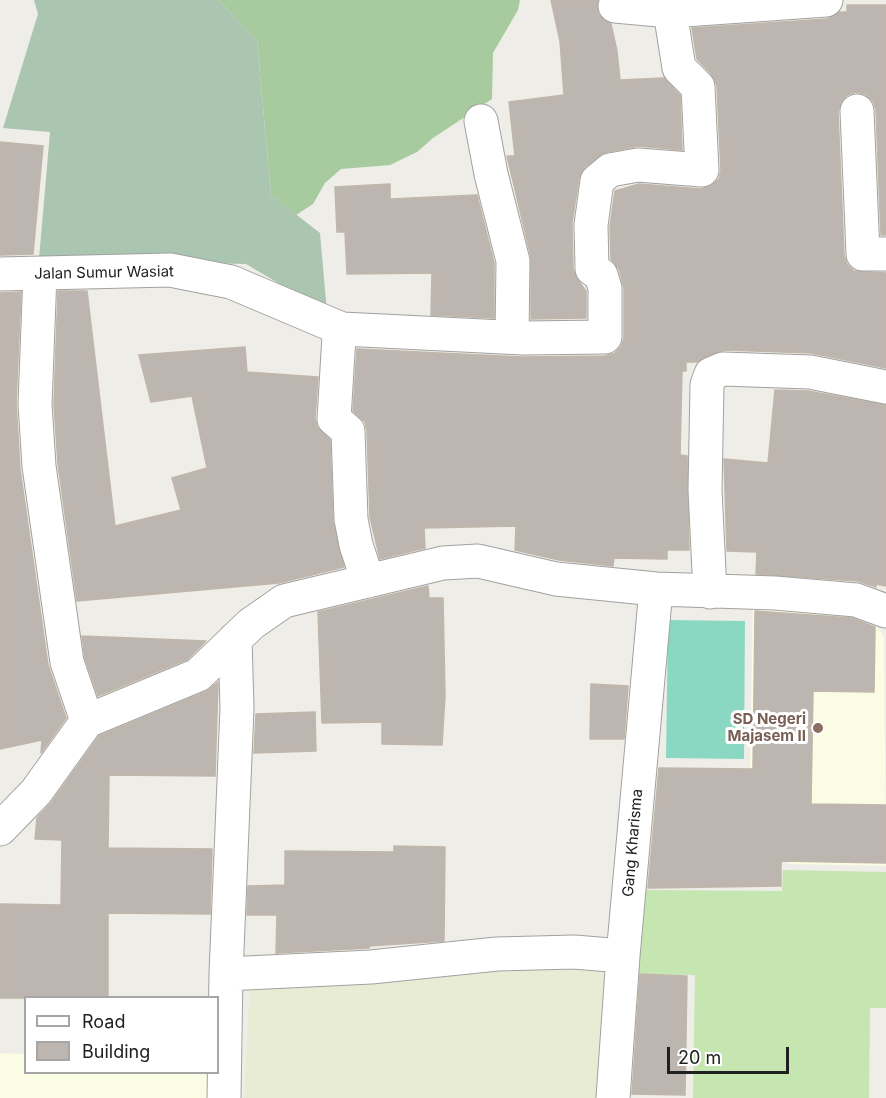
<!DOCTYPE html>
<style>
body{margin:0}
#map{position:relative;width:886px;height:1098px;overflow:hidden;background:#efede7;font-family:Inter,sans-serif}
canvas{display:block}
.legend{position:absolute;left:24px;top:996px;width:195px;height:78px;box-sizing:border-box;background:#fff;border:2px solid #a6a6a6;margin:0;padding:8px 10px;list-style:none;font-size:18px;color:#202020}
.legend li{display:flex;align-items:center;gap:12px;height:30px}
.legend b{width:30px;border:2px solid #a6a6a6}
.scale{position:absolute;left:667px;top:1047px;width:122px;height:27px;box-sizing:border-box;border:3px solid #202020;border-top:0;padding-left:8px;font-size:18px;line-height:21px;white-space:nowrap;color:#202020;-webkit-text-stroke:4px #fff;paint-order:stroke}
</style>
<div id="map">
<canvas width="886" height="1098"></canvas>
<ul class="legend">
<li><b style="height:8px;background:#fff"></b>Road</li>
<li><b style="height:16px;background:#bdb6b0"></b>Building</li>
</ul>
<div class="scale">20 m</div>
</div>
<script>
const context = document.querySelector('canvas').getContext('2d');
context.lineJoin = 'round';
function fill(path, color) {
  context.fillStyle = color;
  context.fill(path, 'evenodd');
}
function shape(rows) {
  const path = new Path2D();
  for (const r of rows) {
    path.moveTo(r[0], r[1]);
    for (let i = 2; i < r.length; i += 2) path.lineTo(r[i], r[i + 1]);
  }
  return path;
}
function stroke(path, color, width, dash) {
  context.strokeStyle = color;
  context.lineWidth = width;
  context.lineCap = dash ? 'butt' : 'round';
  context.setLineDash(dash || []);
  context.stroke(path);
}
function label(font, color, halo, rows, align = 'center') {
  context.font = font + ' Inter,sans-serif';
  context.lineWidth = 6;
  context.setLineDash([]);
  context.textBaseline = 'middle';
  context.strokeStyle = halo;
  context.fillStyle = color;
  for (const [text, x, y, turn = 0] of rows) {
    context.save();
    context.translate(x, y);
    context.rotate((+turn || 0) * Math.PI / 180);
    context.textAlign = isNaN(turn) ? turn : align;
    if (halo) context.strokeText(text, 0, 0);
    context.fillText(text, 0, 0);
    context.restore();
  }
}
fill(shape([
 [753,602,867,612,884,637,886,866,789,864,789,814,749,814],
 [0,1053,25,1054,26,1072,214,1073,213,1098,0,1098]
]), '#fafce3');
fill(shape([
 [556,963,608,973,596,1098,244,1098,250,984]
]), '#e8ecd4');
fill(shape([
 [783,870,886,872,886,1008,870,1008,869,1098,693,1098,695,975,636,974,637,890,782,891]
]), '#c5e5b1');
fill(shape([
 [218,0,520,0,518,10,493,53,492,99,433,138,417,152,390,165,341,169,325,183,313,204,296,215,271,195,257,40]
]), '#a7cb9f');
fill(shape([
 [34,0,218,0,257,40,271,195,320,233,327,312,246,264,39,259,50,132,3,128,38,14]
]), '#aac6b1');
fill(shape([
 [668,620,745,621,744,759,666,758]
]), '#8bd8c2');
const building = shape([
 [551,0,598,0,598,14,611,24,617,51,620,80,664,78,680,95,682,150,639,146,607,152,585,167,579,178,572,223,573,269,576,278,586,291,586,318,531,319,531,257,507,156,515,156,509,102,564,95,560,41,551,0],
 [847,5,886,5,886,235,881,235,876,110,873,101,865,94,856,92,847,95,841,102,838,112,844,255,847,264,854,271,886,273,886,368,811,353,724,350,697,362,686,362,686,371,682,371,680,455,687,456,689,550,667,550,667,559,614,558,613,566,559,560,515,550,516,526,424,528,425,548,380,559,370,517,367,430,365,422,353,411,357,349,522,357,605,356,615,353,621,347,624,338,624,288,619,269,611,259,610,226,615,191,639,184,701,189,711,186,719,179,721,170,717,86,711,74,697,59,692,28,827,19,840,12,847,12,847,5],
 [0,142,43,146,33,254,0,255,0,142],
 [390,184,390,199,477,195,494,263,494,318,431,315,432,273,347,274,345,232,337,232,335,187,390,184],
 [58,291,87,291,115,526,181,510,172,478,207,468,192,396,151,402,139,355,245,347,247,372,318,377,315,418,317,427,330,440,333,523,344,567,279,583,77,601,58,464,54,404,58,291],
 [21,292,16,403,20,469,48,665,66,718,41,753,42,740,0,749,0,293,21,292],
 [775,390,808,391,886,405,886,586,876,584,876,587,858,581,756,574,757,552,727,551,724,459,768,463,775,390],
 [428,586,429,598,443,598,445,696,442,745,382,744,382,722,322,723,318,612,428,586],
 [755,611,852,618,875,627,874,692,813,691,811,804,886,805,886,863,781,861,781,886,648,888,659,768,753,769,755,611],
 [82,636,206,641,188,659,98,696,85,658,82,636],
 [218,682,215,776,109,775,108,848,212,849,210,914,108,913,108,998,0,998,0,904,61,905,62,840,35,839,37,818,51,803,99,736,205,692,218,682],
 [591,684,628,686,624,739,590,739,591,684],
 [315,712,316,751,254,753,256,714,315,712],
 [394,846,445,847,444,941,369,946,369,948,276,953,277,915,247,915,248,886,285,885,285,851,394,852,394,846],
 [640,974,687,976,685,1095,632,1094,640,974]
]);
fill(building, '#bdb6b0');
stroke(building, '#c0b6aa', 1.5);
const minor = shape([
 [615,6,670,11,826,0],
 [857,111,863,254,886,254],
 [481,121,491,174,513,261,512,337],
 [0,274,170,270,231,282,342,329],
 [40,274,35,404,39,466,67,662,87,721],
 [368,581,356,545,351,519,348,431,334,419,339,336,342,329,523,338,605,337,605,288,601,275,592,269,591,225,597,181,610,170,638,165,702,170,698,87,679,68,670,11],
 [710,592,705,490,707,385,711,374,723,369,810,372,886,387],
 [0,829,36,792,87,721,198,675,251,624,284,601,443,563,478,561,556,579,656,589,775,593,856,600,886,611],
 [226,974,371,967,497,954,574,952,623,956],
 [224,1098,226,974,237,708,235,639],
 [613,1098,623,956,656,589]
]);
stroke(minor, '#a1a1a1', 35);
stroke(minor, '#fff', 33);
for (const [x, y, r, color] of [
 [818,728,6,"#8d6e63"]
]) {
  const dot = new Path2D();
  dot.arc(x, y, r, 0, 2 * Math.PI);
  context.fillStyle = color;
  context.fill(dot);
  stroke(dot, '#fff', 2);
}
label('15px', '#202020', '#fff', [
 ["Jalan Sumur Wasiat",104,273,-1],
 ["Gang Kharisma",633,843,-85]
]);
label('bold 15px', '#785e54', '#fff', [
 ["SD Negeri",806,719],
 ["Majasem II",806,736]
], 'right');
</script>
